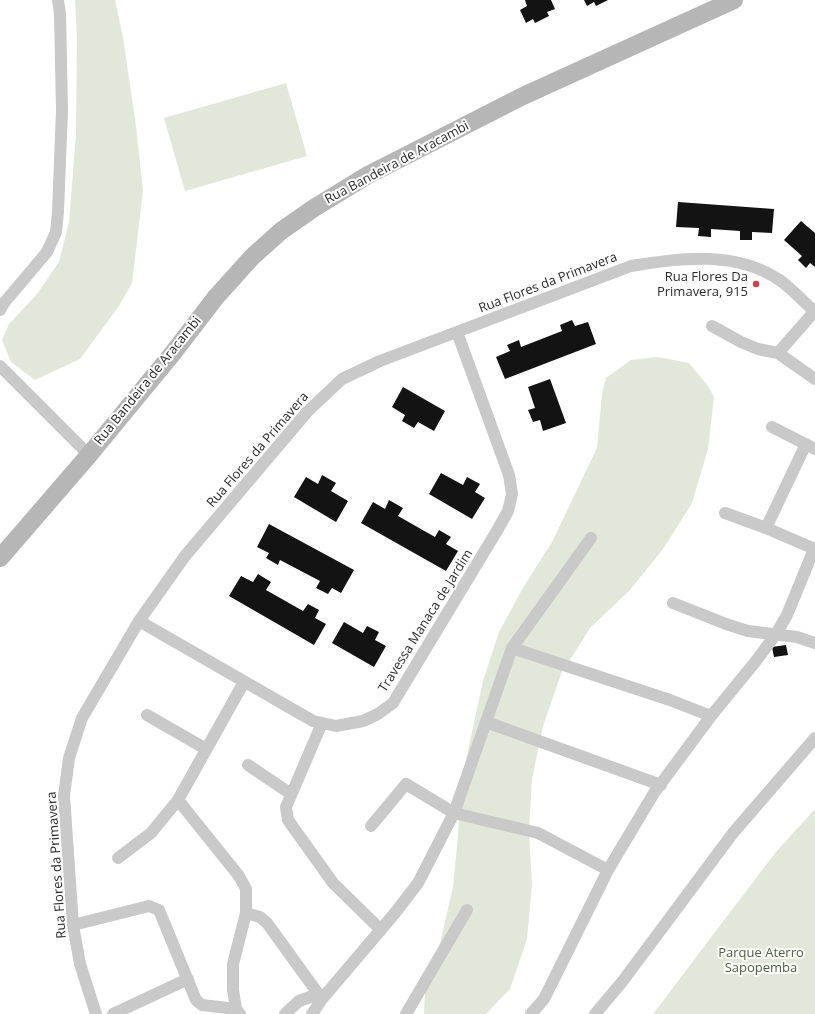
<!DOCTYPE html>
<html>
<head>
<meta charset="utf-8">
<style>
	body { margin:0 }
	canvas { display:block; background:#fff }
</style>
</head>
<body>
<canvas width="815" height="1014"></canvas>
<script>
const ctx = document.querySelector('canvas').getContext('2d');
ctx.lineJoin = 'round';
function fillPath(path, color) {
  ctx.fillStyle = color;
  ctx.fill(path, 'evenodd');
}
function stroke(path, color, width, dash) {
  ctx.strokeStyle = color;
  ctx.lineWidth = width;
  ctx.lineCap = dash ? 'butt' : 'round';
  ctx.setLineDash(dash || []);
  ctx.stroke(path);
}
function drawText(font, color, halo, rows, align = 'center') {
  ctx.font = font + ' "Open Sans",sans-serif';
  ctx.lineWidth = 4;
  ctx.setLineDash([]);
  ctx.textBaseline = 'middle';
  ctx.strokeStyle = halo;
  ctx.fillStyle = color;
  for (const [text, x, y, turn = 0] of rows) {
    ctx.save();
    ctx.translate(x, y);
    ctx.rotate((+turn || 0) * Math.PI / 180);
    ctx.textAlign = isNaN(turn) ? turn : align;
    if (halo) ctx.strokeText(text, 0, 0);
    ctx.fillText(text, 0, 0);
    ctx.restore();
  }
}
fillPath(new Path2D(`
	M75 0H115L123 37 136 126 143 191 132 283 119 306 80 359 35 380 11 362 2 340 9 324 37 294 59 262 69 222 76 134 77 39Z
	M286 83 307 156 185 191 164 118Z
	M658 357 689 363 708 386 714 397 708 449 692 503 663 549 630 590 590 628 561 674 543 726 532 779 529 831 532 884 527 939 510 989 486 1014H424L425 991 441 939 453 887 458 836 461 783 483 681 499 632 524 586 552 542 597 448 602 394 606 378 631 360Z
	M815 809V1014H653L775 853Z`), '#e1e8da');
fillPath(new Path2D(`
	M525 0H551L555 9 547 12 549 16 535 23 533 19 526 23 520 10 527 6Z
	M584 0H608L596 6 594 2 587 6Z
	M678 202 774 209 772 233 752 232V240H740V231L711 229V237L698 236 699 228 676 227Z
	M801 221 815 233V267L810 263 806 268 798 260 802 256 784 240Z
	M572 320 575 326 588 322 596 344 505 379 496 357 510 351 507 345 519 340 521 347 562 331 560 325Z
	M550 379 566 423 543 431 540 420 533 422 528 410 535 408 528 387Z
	M403 387 445 411 434 431 418 422 414 428 402 421 405 415 392 407Z
	M441 473 463 485 467 477 480 484 475 492 485 498 472 519 429 494Z
	M322 475 336 483 331 491 348 501 336 522 294 497 306 477 318 484Z
	M389 500 403 508 398 516 435 537 439 530 451 537 446 544 458 551 446 571 361 523 373 502 385 509Z
	M269 524 354 570 341 593 332 588 328 594 316 588 320 581 280 560 278 565 266 558 269 553 257 547Z
	M258 574 271 582 266 590 303 611 308 604 319 610 315 618 326 624 314 645 229 596 241 576 253 582Z
	M344 622 363 633 367 626 379 632 375 640 386 646 374 667 332 643Z
	M786 645 788 655 774 657 772 647Z`), '#131313');
stroke(new Path2D(`
	M0 310 4 303 47 252 56 232 58 212 62 110 60 14 58 0
	M814 312 778 353 815 379
	M712 326 741 342 758 349 778 353
	M0 366 89 455
	M772 427 815 449
	M725 513 766 528 815 549
	M766 528 806 444
	M591 538 512 648 486 722 661 785
	M673 603 726 624 748 631 797 637 815 643
	M139 621 313 721 336 726 363 721 378 714 393 703 498 529 508 511 512 494 509 475 457 332
	M512 648 670 700 711 716
	M147 715 206 749
	M486 722 454 813 538 833 608 870
	M322 723 286 807 288 820 333 883 381 930
	M248 765 291 794
	M178 800 239 876 246 889V913
	M118 858 151 833 178 800 244 682
	M73 925 149 906 159 910 196 1000 202 1005 236 1009 240 1014
	M236 1009 233 990V964L246 913 260 917 267 923 322 999 395 913 418 883 454 813 406 784 371 826
	M96 1014 80 964 73 925 64 796 69 758 82 718 139 621 185 556 307 412 342 379 380 361 631 266C682 258 736 250 781 281 793 290 804 302 815 312
	M113 1014 188 979
	M285 1014 299 1001 313 996 322 999 312 1014
	M406 1014 467 910
	M531 1014 544 999 608 870 654 793 711 716 756 661 776 634 787 615 814 549
	M595 1014 622 982 733 833 815 738`), '#c9c9c9', 12);
stroke(new Path2D(`
	M0 558 89 455 173 353 216 297 252 257 281 231 314 208 368 175 523 96 734 0`), '#b6b6b6', 18);
for (const [x, y, r, color] of [
	[756,284,4,"#d04046"]
]) {
  const dot = new Path2D();
  dot.arc(x, y, r, 0, 2 * Math.PI);
  ctx.fillStyle = color;
  ctx.fill(dot);
  stroke(dot, '#fff', 1.5);
}
drawText('13px', '#2c2c2c', '#fff', [
	["Rua Bandeira de Aracambi",397,163,-28],
	["Rua Flores da Primavera",548,283,-21],
	["Rua Bandeira de Aracambi",148,381,-51],
	["Rua Flores da Primavera",258,450,-49],
	["Travessa Manaca de Jardim",426,621,-58],
	["Rua Flores da Primavera",57,865,-94]
]);
drawText('13px', '#2c2c2c', '#fff', [
	["Rua Flores Da",748,277],
	["Primavera, 915",748,292]
], 'right');
drawText('13px', '#4e623f', '#fff', [
	["Parque Aterro",761,953],
	["Sapopemba",761,968]
]);
</script>
</body>
</html>
